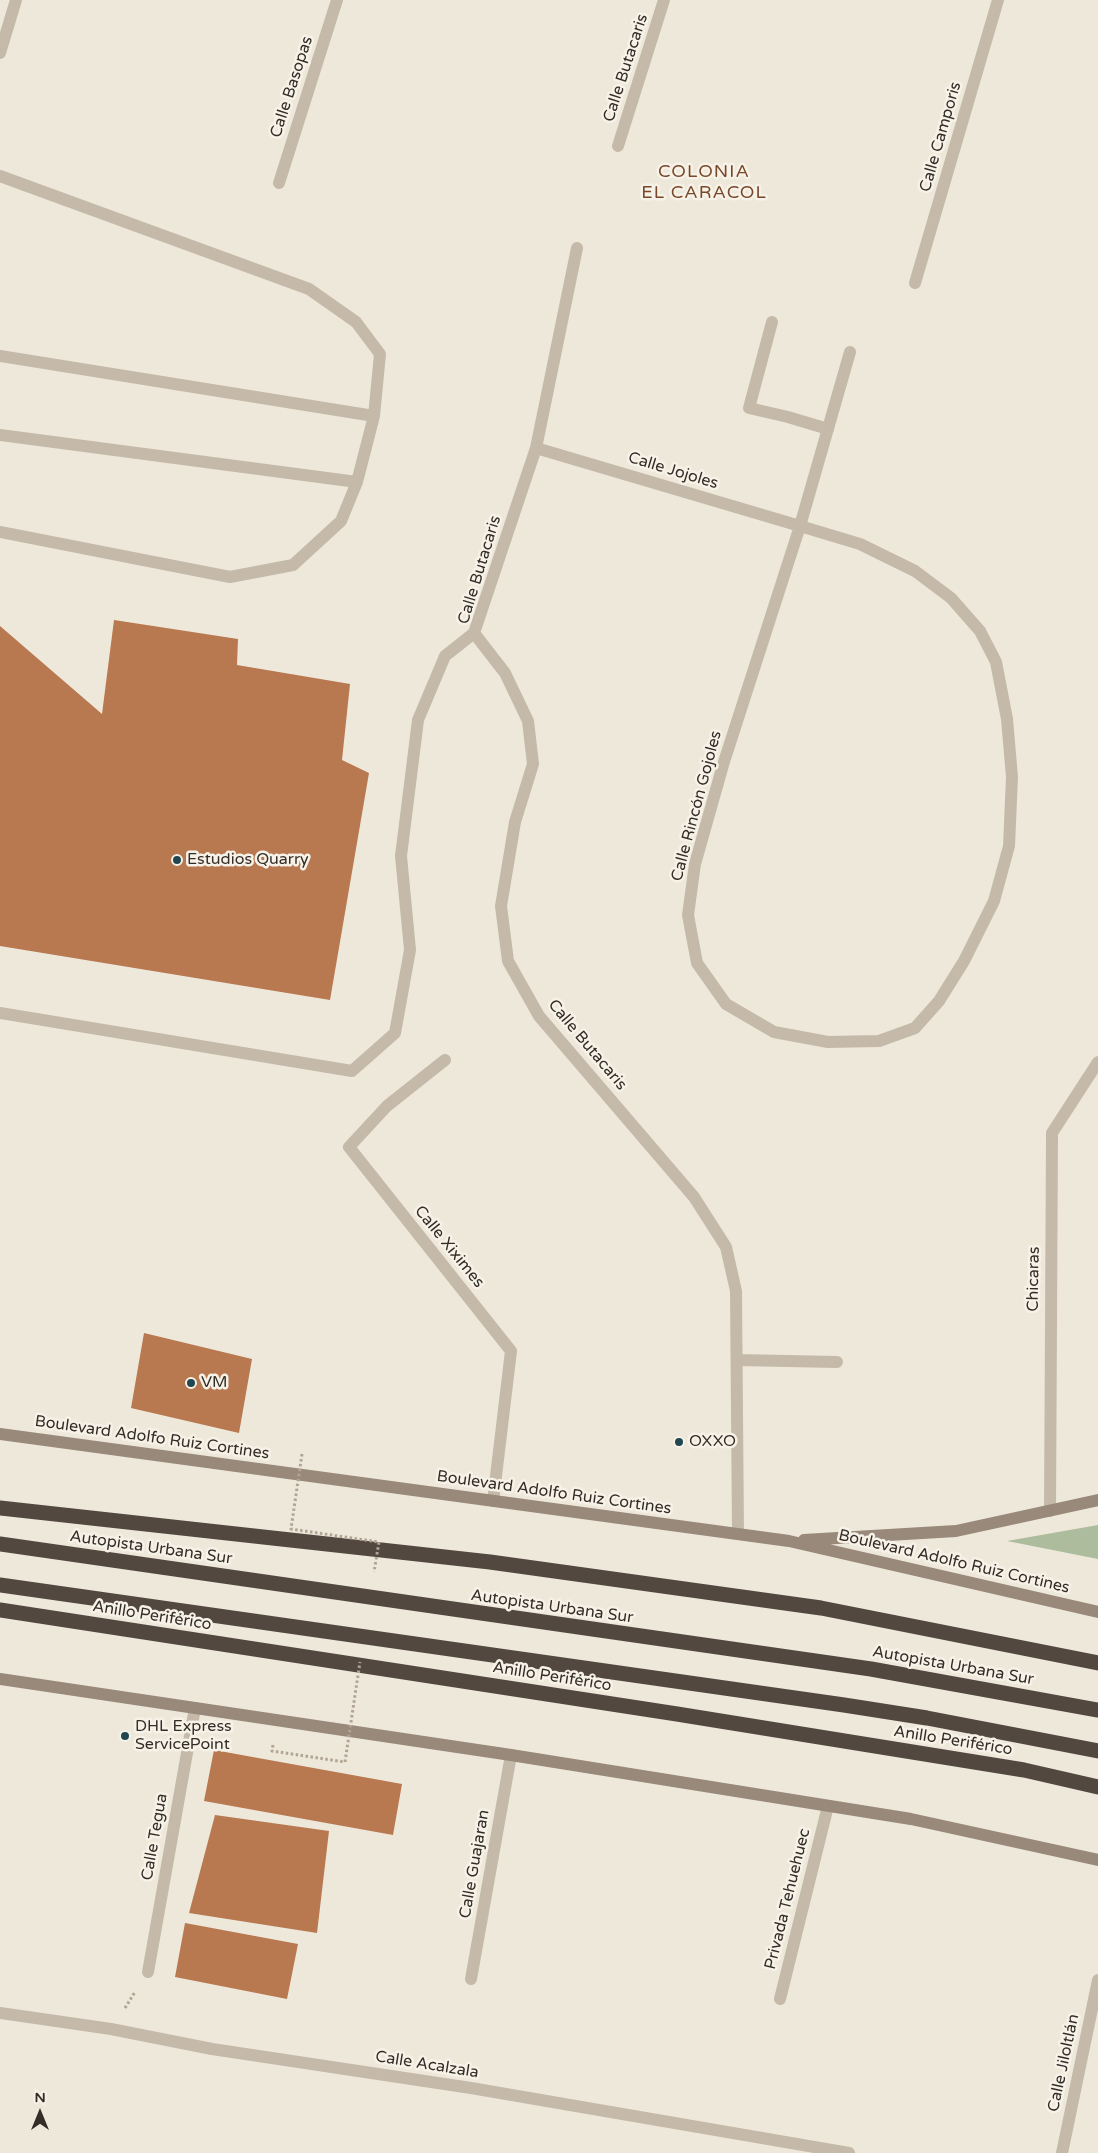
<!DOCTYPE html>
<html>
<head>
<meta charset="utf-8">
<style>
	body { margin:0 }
	#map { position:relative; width:1098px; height:2153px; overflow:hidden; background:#eee8db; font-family:"Varela Round",sans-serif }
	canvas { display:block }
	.north { position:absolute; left:15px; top:2088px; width:50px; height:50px; -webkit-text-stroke:4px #f7f2e7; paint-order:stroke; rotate:0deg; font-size:14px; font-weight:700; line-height:20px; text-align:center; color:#332d28 }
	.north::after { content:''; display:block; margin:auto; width:18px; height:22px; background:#332d28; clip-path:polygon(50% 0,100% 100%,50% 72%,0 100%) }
</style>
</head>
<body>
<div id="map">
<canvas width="1098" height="2153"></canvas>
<div class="north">N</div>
</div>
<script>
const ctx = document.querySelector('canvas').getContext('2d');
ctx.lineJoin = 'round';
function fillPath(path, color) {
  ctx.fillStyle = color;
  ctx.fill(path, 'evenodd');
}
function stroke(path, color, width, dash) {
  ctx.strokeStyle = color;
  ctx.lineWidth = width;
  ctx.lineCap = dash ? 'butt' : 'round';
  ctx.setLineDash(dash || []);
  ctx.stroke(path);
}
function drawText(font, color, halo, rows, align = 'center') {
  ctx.font = font + ' "Varela Round",sans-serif';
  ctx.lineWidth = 5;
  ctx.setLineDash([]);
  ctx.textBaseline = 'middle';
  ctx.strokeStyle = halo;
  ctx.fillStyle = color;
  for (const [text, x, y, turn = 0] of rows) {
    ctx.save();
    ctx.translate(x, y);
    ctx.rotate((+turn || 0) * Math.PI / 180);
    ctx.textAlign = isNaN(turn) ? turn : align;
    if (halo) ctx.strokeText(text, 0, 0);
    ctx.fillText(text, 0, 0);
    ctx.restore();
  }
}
fillPath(new Path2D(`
	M1098 1525V1559L1007 1541Z`), '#adbc9d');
fillPath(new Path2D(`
	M114 620 238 639 237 665 350 684 342 760 369 773 330 1000 0 946V626L102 714Z
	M144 1333 252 1359 239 1433 131 1408Z
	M214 1750 402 1784 393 1835 204 1801Z
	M215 1815 329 1831 317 1933 189 1913Z
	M185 1923 298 1944 287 1999 175 1977Z`), '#b87850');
stroke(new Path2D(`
	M273 1745 272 1751 345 1762
	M125 2008 135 1992`), '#b1a493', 3, [2.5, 2.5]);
stroke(new Path2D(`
	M0 176 309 289 356 322 380 354 374 416 357 482 341 521 293 565 230 577 0 532
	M772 322 749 408 788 417 828 429
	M0 356 374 416
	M0 435 357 482
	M0 1013 352 1071 395 1033 410 950 401 856`), '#c5baa9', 12);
stroke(new Path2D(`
	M0 53 16 0
	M618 146 664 0
	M279 183 337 0
	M915 283 998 0
	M536 448 800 526 860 544 915 571 951 598 980 631 996 662 1007 719 1012 777 1009 846 994 901 964 961 939 1001 915 1028 879 1041 828 1042 774 1032 726 1004 697 963 688 915 695 864 723 765 800 526 850 352
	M474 633 505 673 528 721 533 764 515 822 501 906 508 961 539 1016 694 1197 726 1247 736 1291 738 1534
	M474 633 536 448 577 248
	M401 856 418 720 445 656 474 633
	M445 1060 387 1106 349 1147 511 1351 493 1501
	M737 1360 837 1362
	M1050 1511 1052 1133 1098 1062
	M148 1972 195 1708
	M471 1979 511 1755
	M780 1999 828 1806
	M0 2013 111 2029 212 2049 471 2088 849 2153
	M1062 2153 1098 1980`), '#c5baa9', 12);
stroke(new Path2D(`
	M0 1434 789 1541 1098 1612
	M804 1540 956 1531 1098 1500
	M0 1679 511 1755 911 1819 1098 1860`), '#98897a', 12);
stroke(new Path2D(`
	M0 1508 490 1562 821 1608 1098 1663
	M0 1610 677 1714 1024 1770 1098 1787`), '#534840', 15);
stroke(new Path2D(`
	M302 1454 291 1529 379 1542 374 1572
	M345 1762 360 1662`), '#b1a493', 3, [2.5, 2.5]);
stroke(new Path2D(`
	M0 1544 871 1669 1098 1710
	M0 1585 844 1705 927 1718 1098 1751`), '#534840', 15);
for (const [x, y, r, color] of [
	[177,860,5,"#224650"],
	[191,1383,5,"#224650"],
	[679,1442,5,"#224650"],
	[125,1736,5,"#224650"]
]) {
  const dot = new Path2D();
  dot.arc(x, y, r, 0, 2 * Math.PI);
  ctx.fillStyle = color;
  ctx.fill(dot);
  stroke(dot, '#f7f2e7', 2);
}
drawText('16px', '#332d28', '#f7f2e7', [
	["Calle Butacaris",626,68,-72],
	["Calle Basopas",292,87,-72],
	["Calle Camporis",941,137,-74],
	["Calle Jojoles",673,471,17],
	["Calle Butacaris",480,570,-73],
	["Calle Rincón Gojoles",697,806,-75],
	["Calle Butacaris",587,1045,50],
	["Calle Xiximes",449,1247,51],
	["Chicaras",1034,1279,-89],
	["Boulevard Adolfo Ruiz Cortines",152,1438,8],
	["Boulevard Adolfo Ruiz Cortines",554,1493,8],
	["Autopista Urbana Sur",151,1548,8],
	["Boulevard Adolfo Ruiz Cortines",954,1562,13],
	["Autopista Urbana Sur",552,1607,8],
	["Anillo Periférico",152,1616,9],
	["Autopista Urbana Sur",953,1666,10],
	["Anillo Periférico",552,1677,9],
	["Anillo Periférico",953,1741,9],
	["Calle Tegua",155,1837,-80],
	["Calle Guajaran",475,1864,-80],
	["Privada Tehuehuec",788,1899,-76],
	["Calle Jiloltlán",1064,2063,-78],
	["Calle Acalzala",427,2065,9]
]);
drawText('16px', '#332d28', '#f7f2e7', [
	["Estudios Quarry",187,860],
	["VM",201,1383],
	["OXXO",689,1442],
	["DHL Express",135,1727],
	["ServicePoint",135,1745]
], 'left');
ctx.letterSpacing = '1px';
drawText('18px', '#79482a', '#f7f2e7', [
	["COLONIA",704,172],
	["EL CARACOL",704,193]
]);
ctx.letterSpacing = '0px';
</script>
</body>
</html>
